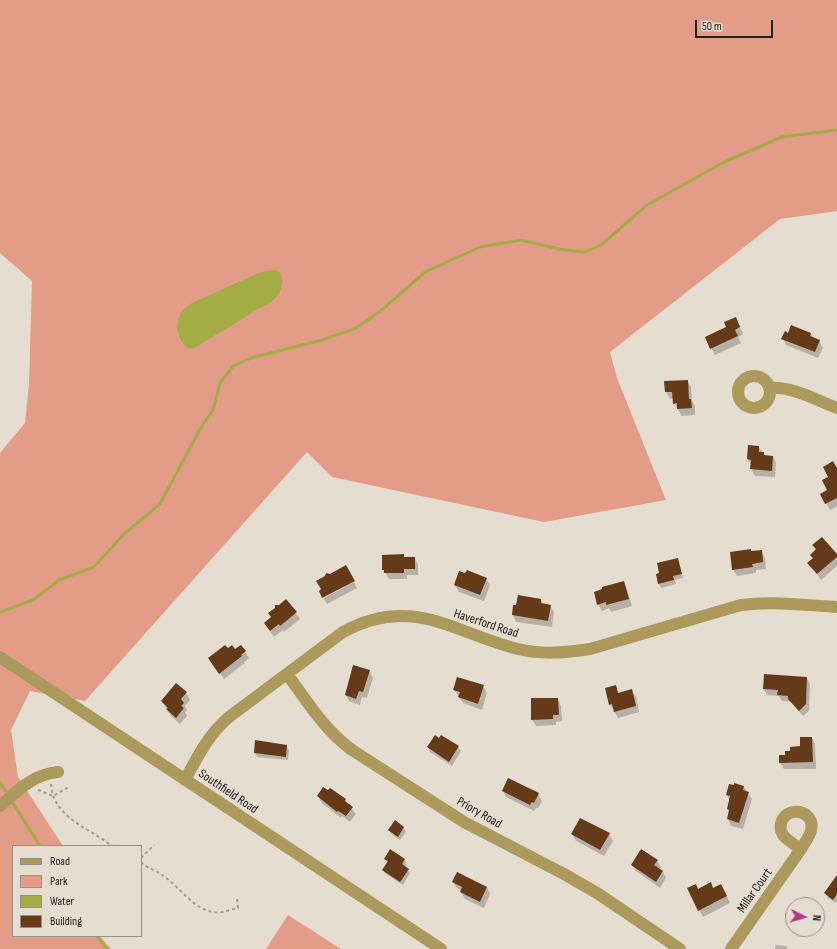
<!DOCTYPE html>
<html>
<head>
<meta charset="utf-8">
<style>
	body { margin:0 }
	#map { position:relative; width:837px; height:949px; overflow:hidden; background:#e6ddd1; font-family:"Sofia Sans Condensed",sans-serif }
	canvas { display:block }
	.legend { position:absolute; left:12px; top:845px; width:130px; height:92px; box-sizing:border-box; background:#e6ddd1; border:1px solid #989189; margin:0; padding:5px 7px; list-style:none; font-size:12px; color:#24201c }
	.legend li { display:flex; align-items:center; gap:8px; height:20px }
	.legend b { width:20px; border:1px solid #989189 }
	.north { position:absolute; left:785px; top:897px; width:40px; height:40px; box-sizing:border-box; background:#e6ddd1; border:1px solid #989189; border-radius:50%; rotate:95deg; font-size:11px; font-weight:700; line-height:16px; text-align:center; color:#24201c }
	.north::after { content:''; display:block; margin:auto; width:14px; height:18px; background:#af3990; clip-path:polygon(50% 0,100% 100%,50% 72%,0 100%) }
	.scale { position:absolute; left:695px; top:20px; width:78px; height:18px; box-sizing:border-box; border:2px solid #24201c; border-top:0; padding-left:5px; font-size:12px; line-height:14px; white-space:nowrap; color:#24201c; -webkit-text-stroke:3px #e6ddd1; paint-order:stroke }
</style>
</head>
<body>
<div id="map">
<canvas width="837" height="949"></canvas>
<ul class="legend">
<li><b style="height:5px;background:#ab9a5c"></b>Road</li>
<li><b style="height:11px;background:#e39c88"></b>Park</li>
<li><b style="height:11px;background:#a4ac45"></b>Water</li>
<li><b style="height:11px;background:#643a19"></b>Building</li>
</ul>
<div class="north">N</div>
<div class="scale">50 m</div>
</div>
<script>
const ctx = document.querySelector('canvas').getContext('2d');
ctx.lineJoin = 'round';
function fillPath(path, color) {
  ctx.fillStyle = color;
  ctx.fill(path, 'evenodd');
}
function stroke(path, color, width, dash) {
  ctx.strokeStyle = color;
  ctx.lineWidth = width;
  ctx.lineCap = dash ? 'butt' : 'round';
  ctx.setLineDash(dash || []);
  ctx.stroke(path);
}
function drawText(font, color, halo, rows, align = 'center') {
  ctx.font = font + ' "Sofia Sans Condensed",sans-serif';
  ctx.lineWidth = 4;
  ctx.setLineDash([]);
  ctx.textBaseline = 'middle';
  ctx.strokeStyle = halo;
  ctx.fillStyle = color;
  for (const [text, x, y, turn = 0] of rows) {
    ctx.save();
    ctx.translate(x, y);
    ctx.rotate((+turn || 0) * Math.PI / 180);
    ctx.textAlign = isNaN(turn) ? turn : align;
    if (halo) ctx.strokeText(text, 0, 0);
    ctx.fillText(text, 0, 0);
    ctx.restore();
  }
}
fillPath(new Path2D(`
	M0 0H837V211L780 219 610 352 617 378 666 500 544 522 332 477 307 452 85 701 30 691 11 730 18 777 63 846H13V936H100L111 949H0V453L25 423 29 385 32 281 0 253Z
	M288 915 341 949H266Z`), '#e39c88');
fillPath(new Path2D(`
	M276 270C288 276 281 295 271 302 268 305 263 306 260 308L196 347 189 349C176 340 173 322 184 309 186 307 189 305 192 303L254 275 265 271Z`), '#a4ac45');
fillPath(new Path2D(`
	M739 325 743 334 738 337 741 343 715 355 711 348Z
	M792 326 811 334 814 339 819 341 823 348 818 358 786 345 783 338 789 334Z
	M687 381 691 387 692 401 695 406V415L682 416 674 403 673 398 670 399 666 392V382Z
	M759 447 765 456H773L776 463 775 477 755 476 751 469V465L748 459Z
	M837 469V506L830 510 826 503 829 491V477Z
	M814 546 837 556V566L821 580 809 563 813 559 811 555 817 550Z
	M761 551 765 558 766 569 756 570V573L737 576 733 569 751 552Z
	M403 555 405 558H414L418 564V575H407V579H389L383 569Z
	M677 559 683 578 675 580 676 584 661 588 659 584Z
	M466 575 486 579 490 585 484 601 459 592 455 585Z
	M354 582 357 588 327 604 320 592 322 590 324 598Z
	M624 583 627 589 632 606 611 612 609 608 602 611 598 604Z
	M541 600 543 605 550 606 554 612 552 627 516 622 513 615Z
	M286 601 300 619 284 632 283 630 274 637 265 623 272 618 276 608Z
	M241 646 249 658 244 662 245 663 224 679 213 664Z
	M369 671 373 678 367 698 362 697 360 705 349 701 346 695Z
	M764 675 807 678 810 684 809 711 803 716 791 702 782 701 779 696 767 695 764 689Z
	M176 684 186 693 190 700 185 706 187 710 185 712 187 716 180 724 171 716 162 701Z
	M483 686 487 693 482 710 463 703 454 690Z
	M615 686 619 694 632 691 636 697 639 712 618 718 610 704Z
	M558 699 561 706 562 721 556 722V725L536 726 532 719Z
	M442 736 458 747 461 751 452 766 430 752 428 747Z
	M812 738 815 744 816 769H784L780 763 786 756 801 747Z
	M286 746 289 750 288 760 257 757 255 753Z
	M744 787 752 799 743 829 731 826 728 819 730 812 728 809 730 801 727 795Z
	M503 791 538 794 542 801 538 808H536L534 811 506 797Z
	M318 796 345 800 356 814 350 822 342 816 341 818 322 803Z
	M580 819 609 834 613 841 604 856 576 841 572 834Z
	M403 827 406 832 400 840 391 834 389 830Z
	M390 851 404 860 407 864 405 867 410 873 403 885 386 874 383 870 388 863 385 859Z
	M657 861 661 867 659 870 663 872 666 878 660 888 636 871 632 865Z
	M837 876V901L836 903 828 898 825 893Z
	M453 882 487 887 490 894 484 908 465 899 461 892 462 891 457 888Z
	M713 889 725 892 730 903 703 917 699 910 698 890Z
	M775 945 786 946 788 949H775Z`), '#0003');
stroke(new Path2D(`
	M0 612 33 600 59 580 94 567 123 535 160 504 199 431 213 410 220 383 233 366 251 358 322 340 356 328 383 309 425 272 480 247 521 240 564 250 585 252 601 245 647 205 726 161 782 137 837 130
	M0 782 8 795
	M11 800 40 846
	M97 936 107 949`), '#a4ac45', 3);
fillPath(new Path2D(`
	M736 317 740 327 735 330 738 336 710 349 705 337 726 327 724 322Z
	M791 325 811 333 810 336 820 340 815 352 781 339 785 331 788 333Z
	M688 380 689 399H691L692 408 677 409V403L673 404 672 392H665L664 381Z
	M748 445 759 446V452H764V455L773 456 772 471 750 469 751 460 747 459Z
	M833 461 837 468V498L825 504 820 494 827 490 822 480 828 477 823 467Z
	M822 537 837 554V557L817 574 807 563 813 558 810 555 816 549 812 545Z
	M751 549V551L762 550 763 562 752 564 753 567 732 570 730 552Z
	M404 554V557H415V569H404V573H384V570H382V555Z
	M678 558 682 574 673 576 674 580 658 584 656 574 659 573 657 563Z
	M346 565 355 581 322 598 319 591 321 589 316 581 325 576 326 573 330 574Z
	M467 570 487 578 480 595 454 585 459 571 465 573Z
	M624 581 629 599 606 605V602L597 605 594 592 602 589V587Z
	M518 595 541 599V603L551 605 548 621 512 615 513 605H516Z
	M286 599 297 612 280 626 279 624 270 631 264 623 271 617 268 613 275 608V605H279Z
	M225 645 228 648 232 645 235 649 241 645 246 651 241 655 242 656 219 674 208 658Z
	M353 665 370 670 363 692 359 691 356 699 345 695Z
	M764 674 807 677 806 704 799 711 788 699V696L777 695 778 690 763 689Z
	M457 677 484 685 478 704 458 697 460 692 453 690Z
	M176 683 187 692 181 699 184 703 181 706 184 708 176 718 166 709 168 708 161 701Z
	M616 685 618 693 632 689 636 706 614 712 612 704 609 705 605 688Z
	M531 698H558L559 715H553V719L531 720Z
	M435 735 439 738 441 735 459 746 449 762 427 747Z
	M800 737H812L813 762 779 763V755H785V751H790V747L800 746Z
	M255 740 287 745 286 757 254 753Z
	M508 778 539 793 534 803 532 802 530 805 502 791Z
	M734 783 744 786 743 790 749 792 739 823 727 819 729 810 727 809 730 796 726 795 729 784 734 785Z
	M323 787 328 790 330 788 346 799 345 801 353 807 346 816 338 811 337 812 317 796Z
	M580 818 610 833 600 850 571 834Z
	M395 820 404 827 398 837 388 830Z
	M390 849 405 859 402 864 409 869 400 882 382 870 388 861 384 859Z
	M641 849 658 860 654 865 663 871 656 882 631 865Z
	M457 872 487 887 480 902 460 892 462 887 452 882Z
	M837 875V894L833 900 824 893Z
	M711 882 713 888 721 884 727 896 698 911 687 888 696 884 698 889Z`), '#643a19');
stroke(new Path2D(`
	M51 784C52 788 52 793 53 796 63 821 92 830 112 846
	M38 790 53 796 69 787
	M141 858 154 845
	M141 862C146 868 156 870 162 875 181 887 197 916 222 912 227 911 233 909 238 908L237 898`), '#a09990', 2, [3, 3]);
stroke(new Path2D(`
	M738 392a16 16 0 1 1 32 0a16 16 0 1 1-32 0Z
	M769 388C792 386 816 400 837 408
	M0 657 441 949
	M287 674C307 701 324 730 352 750L464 822 564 874 597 893 680 949
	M185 780C198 756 208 735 229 717L343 632C410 595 451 631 514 648 540 655 564 653 590 649L741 605C773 601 805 605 837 607
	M0 806C18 790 34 774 58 772
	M731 949 801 849C804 843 810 837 811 830 816 810 785 804 781 824 780 828 781 832 783 835 788 841 795 845 801 849`), '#ab9a5c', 12);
drawText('13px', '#24201c', '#e6ddd1', [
	["Haverford Road",486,624,18],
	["Southfield Road",228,792,34],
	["Priory Road",479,813,30],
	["Millar Court",755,891,-55]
]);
</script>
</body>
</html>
